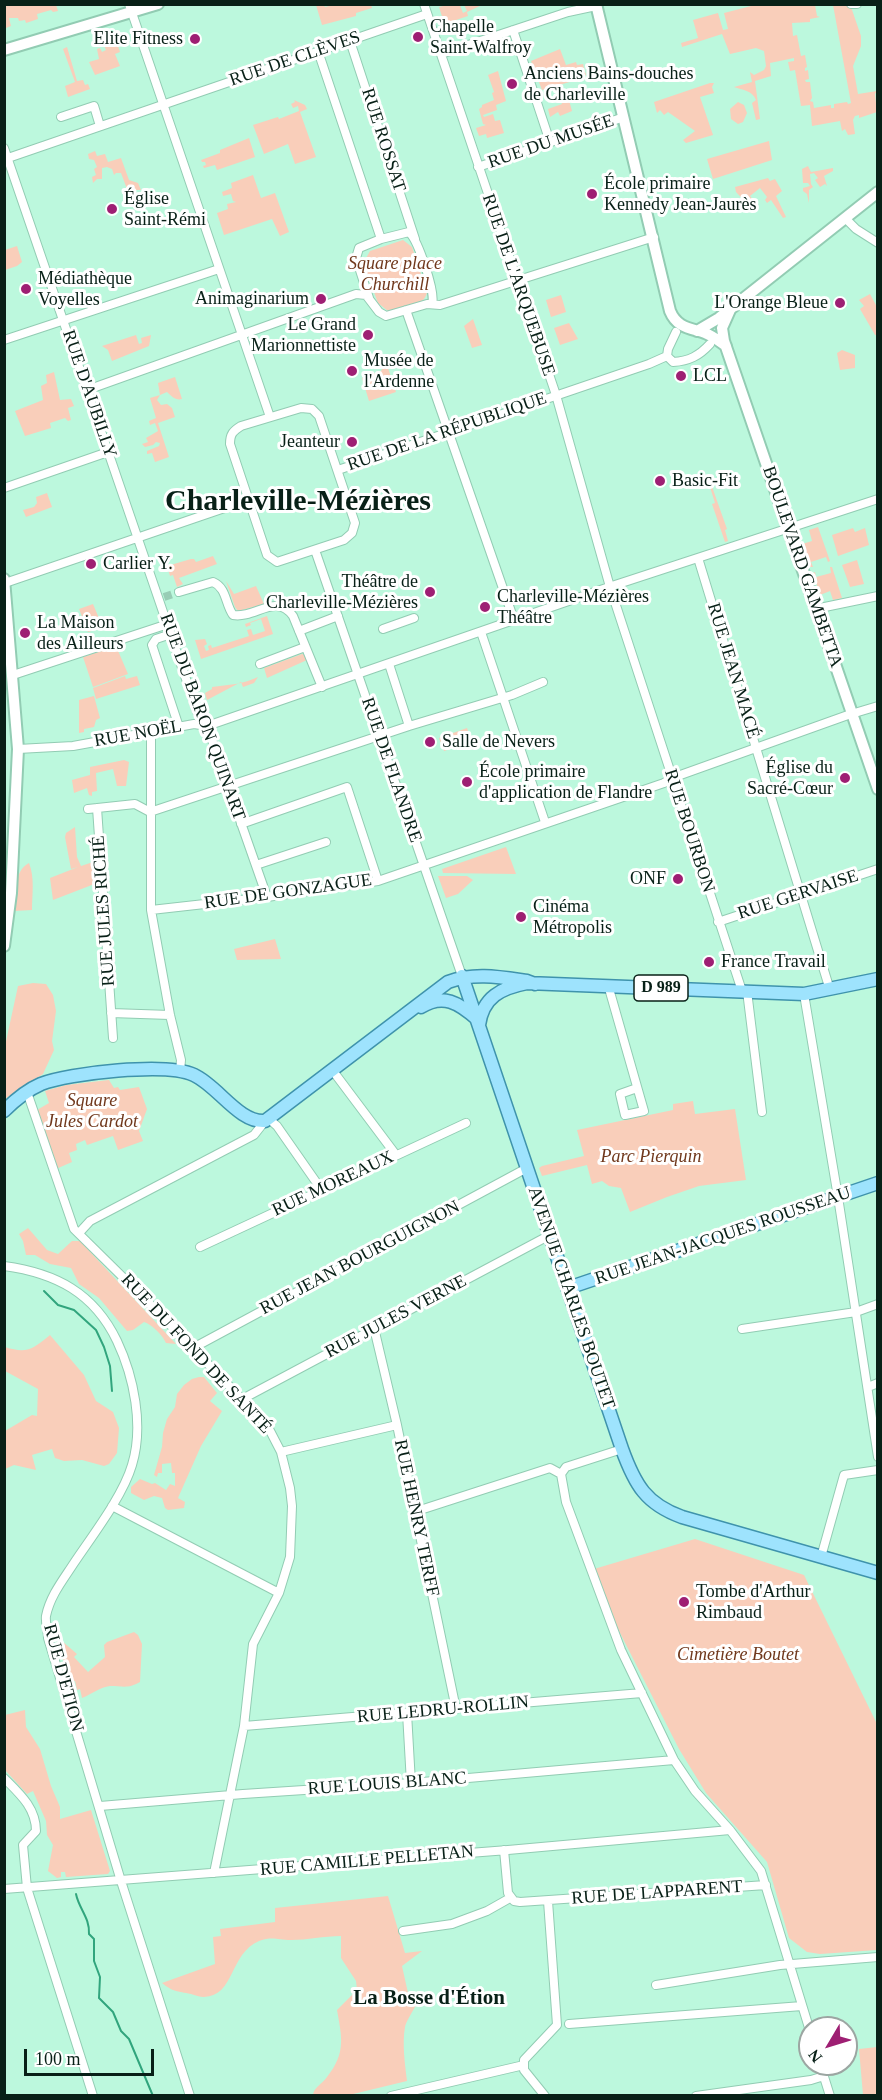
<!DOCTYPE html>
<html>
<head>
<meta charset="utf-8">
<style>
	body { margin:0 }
	#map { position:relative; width:882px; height:2100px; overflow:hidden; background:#bcf8dd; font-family:Georgia,serif }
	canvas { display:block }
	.frame { position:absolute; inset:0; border:6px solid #082017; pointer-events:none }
	.north { position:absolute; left:798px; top:2016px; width:60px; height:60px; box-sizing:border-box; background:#fff; border:2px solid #9ca6a2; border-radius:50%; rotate:232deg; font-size:16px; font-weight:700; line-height:24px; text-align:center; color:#082017 }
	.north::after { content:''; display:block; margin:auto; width:21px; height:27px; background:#9e1f73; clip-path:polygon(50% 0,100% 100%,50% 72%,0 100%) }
	.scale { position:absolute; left:24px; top:2049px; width:130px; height:27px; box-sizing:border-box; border:3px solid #082017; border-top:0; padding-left:8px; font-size:18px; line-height:21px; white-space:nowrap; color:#082017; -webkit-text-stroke:4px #fff; paint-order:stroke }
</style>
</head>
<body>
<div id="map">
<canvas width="882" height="2100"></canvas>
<div class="frame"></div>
<div class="north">N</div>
<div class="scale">100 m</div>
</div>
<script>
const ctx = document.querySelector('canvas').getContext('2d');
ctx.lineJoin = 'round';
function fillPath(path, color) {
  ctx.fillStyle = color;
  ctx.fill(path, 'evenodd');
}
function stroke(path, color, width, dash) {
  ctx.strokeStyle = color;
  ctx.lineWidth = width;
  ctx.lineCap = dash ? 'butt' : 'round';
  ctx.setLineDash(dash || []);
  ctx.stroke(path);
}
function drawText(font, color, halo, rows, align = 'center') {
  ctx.font = font + ' Georgia,serif';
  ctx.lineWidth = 6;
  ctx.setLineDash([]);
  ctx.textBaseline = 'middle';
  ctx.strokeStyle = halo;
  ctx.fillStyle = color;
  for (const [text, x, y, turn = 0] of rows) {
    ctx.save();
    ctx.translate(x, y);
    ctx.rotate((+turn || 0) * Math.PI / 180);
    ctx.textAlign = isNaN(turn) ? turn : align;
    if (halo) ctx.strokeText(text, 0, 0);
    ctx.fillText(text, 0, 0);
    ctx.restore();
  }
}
fillPath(new Path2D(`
	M5 4 56 5 58 11 53 12 51 10 37 14 38 19 26 23 25 20 19 21 18 18H9L11 26 6 28Z
	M316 5H324L325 7 333 5H371L372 8 356 13V16L322 25Z
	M447 5H460L463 13 467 11 464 5H482L467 12 468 16 456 20 458 26 452 27 445 26 439 7Z
	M755 5H815L817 16 820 17 810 19V22L792 23 793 36 797 35 801 56 805 55 807 67 805 68V71L808 70 809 79 805 80 806 82H810L812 98 810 101 813 102 814 108 831 105V108H834V104L847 102 848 104 851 103 833 5H844L851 7 861 36V46L853 66 858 94 877 91 875 94 877 112 859 118V115L855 116 853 120 855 134 848 135 845 129 842 131 840 121 812 126 810 105 801 106 795 70 790 71 788 62 794 61V58L770 63 771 76 755 81 760 119 756 120 752 103 756 100C752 90 742 90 734 87L752 82 750 72 754 75 764 70 766 66 764 51 756 48 730 54 722 34 682 47 681 43 698 38 693 20 718 13 723 30 728 29 724 13Z
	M115 37V46H118L120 52 115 54 120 66 95 75 89 62 99 59 97 49 100 48 102 52 106 50 103 43 109 41 112 45 111 39Z
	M67 47 77 81 83 80 85 85 88 84 90 89 68 97 65 86 75 82 63 49Z
	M560 49 566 65 576 62 577 65 583 64 586 75 581 76 580 79 542 90 531 61Z
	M498 71 506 101 496 105 497 110 483 115 484 117 493 114 495 121 500 120 504 133 487 138 486 134 479 136 476 128 486 125 483 124 479 109 482 107V105L494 100 492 93 494 92 488 75Z
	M710 83H714L712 87 714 93 700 97 713 135 686 143 683 140 695 131 668 112 664 115 660 110 657 113 654 102Z
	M294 100 305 105 307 109 300 112 316 157 295 164 288 144 264 154 253 125 278 117 279 119 299 111 298 106 293 108 291 104 295 102Z
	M560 100H569L572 111 560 116 558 112 550 117 548 109 562 104Z
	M738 102 744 105 747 113 743 122 738 124 731 119 730 109Z
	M249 138 255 157 217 170 215 165 204 168 203 166 206 165 205 162H202L201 160 220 153V150Z
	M769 141 772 160 713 179 707 159Z
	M95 151 97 156 105 154 108 162 121 158 129 180 138 183 141 190H135L134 187 127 189 121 173H116L114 175 112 169 107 167 102 168V179H97L93 183 92 177 96 175 94 169 97 167 94 160 89 159 88 154Z
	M808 166 811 172 833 168V171L824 176 827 186 825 184 820 187 815 180 818 178 814 173 810 174 811 184 813 187 809 190V203L807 194 803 191V188L810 186 808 183H803L802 169Z
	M253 175 261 198 275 193 289 232 280 236 272 219 224 235 217 213 228 209 227 204 236 202 233 201 231 194 223 196 222 192 232 188 231 183Z
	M768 178 770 181 775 179 782 191 776 196 786 217 783 218 771 200 767 203 765 200 767 197 760 188 750 196 755 202 750 207 736 192 735 187Z
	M403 240 412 247 427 292C425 307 401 309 388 311L378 303 364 265 365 260 370 251Z
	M17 246 22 262 17 266 5 270V250Z
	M870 294 877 307V335H875L860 309 864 306 859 300Z
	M561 295 566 312 551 317 546 300Z
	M473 319 482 345 472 348 464 326Z
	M569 323 578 339 560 345 554 328Z
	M136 335 139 344 142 343 141 338 151 335 149 346 112 361 108 350 102 346Z
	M842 350 855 355V368L840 370 837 353Z
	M386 362 396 392 369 401 362 378 381 371Z
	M54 372 60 400 71 399 74 406 68 408 71 420 68 421 65 418 50 423 51 428 25 436 15 411 43 400 41 386 47 383 46 375Z
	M175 377 182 399C176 401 171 396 167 392L160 395 158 383Z
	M160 395 157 400 161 405 167 404 172 408 175 417 158 423 169 457 155 462 152 453 147 454V451L159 446 160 443 156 442 153 445 145 447 142 444 148 442 146 438 158 431 155 423 150 425 149 421 156 418 150 398Z
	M710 481 727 529 725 530 728 541 725 542 712 504 715 503 709 484Z
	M47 493 52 507 26 517 23 510 34 507 37 503 36 497Z
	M818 527 830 561 828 562 826 557 811 562 813 567H810L802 544 812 541 809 530Z
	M853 528 855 532 865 528 869 545 838 556 832 535Z
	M213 556 217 564 179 578 183 584 177 587 173 575 170 576 167 566 191 559H194L196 562Z
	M857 560 864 584 850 587 842 565Z
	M830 567H832L842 598 833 600 830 591 820 595 813 573 815 572 816 577 831 573Z
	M226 581 234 594 256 586 264 604 238 611 235 607Z
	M93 604 101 623 96 625 98 629 88 632 79 609Z
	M267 616 273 634 201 659 195 640 205 639 207 644 204 646 206 651 209 650 208 646 211 645 212 648 249 636 247 630 251 629 253 635 265 631 261 619 250 623 251 625 246 627 245 624Z
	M116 646 128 674 93 687 83 657Z
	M302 654 306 655 307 660 267 678 264 668Z
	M125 676 126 679 137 676 140 685 96 699 93 688Z
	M258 677 254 683 243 687 241 682 207 700 205 693 212 689V687C228 685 244 684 258 677Z
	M94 696 100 718 96 720 94 727 84 729V732L79 733V700Z
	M467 728 472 742 444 751 439 738Z
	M124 760 129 762 126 786H117L113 769 96 773 97 791 92 792V796L89 795 87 788 74 793 72 780 90 775V767Z
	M75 827 77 857 81 866 93 862 97 883 53 900 50 878 78 867 71 869 65 837 66 833Z
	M506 847 516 874 443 873 442 869Z
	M29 863C35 878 32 895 32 910L14 911C16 895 13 871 29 863Z
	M438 876H467L473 880 458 894 446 898Z
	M275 939 281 959 237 960 234 949Z
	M33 983 46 984 53 995 56 1011 52 1041 54 1050 43 1074 5 1099V1046L18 986Z
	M109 1080 114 1088 118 1087 120 1090 139 1087 147 1109 139 1131 143 1141 118 1150 113 1136 87 1145 85 1140 76 1144 77 1150 69 1153 72 1162 56 1169 37 1110 49 1103 45 1091 66 1085Z
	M693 1101 695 1114 735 1109 746 1180 699 1186 667 1197 630 1212 621 1188 609 1186 602 1181 592 1184 587 1165 542 1176 539 1168 542 1166 584 1156 577 1130 673 1110V1104Z
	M28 1228 47 1250 58 1254 72 1241H80L176 1344 166 1343C163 1336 152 1324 144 1322L133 1330 127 1331 99 1298 79 1284 71 1268 50 1264 35 1255H26L23 1241 19 1234Z
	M50 1335 84 1375 96 1401 113 1412 119 1428 117 1453 109 1464 104 1466 82 1460 64 1461 55 1458 52 1449 32 1455 36 1470 14 1465 5 1469V1431L32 1415 37 1416 38 1389 5 1371V1347C27 1354 33 1349 50 1335Z
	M199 1377H204L217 1393 210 1401 222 1411 201 1446 178 1498 185 1502 184 1508 168 1510 165 1508 162 1498 154 1496 144 1500 131 1493V1487L140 1479 152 1484 155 1483 166 1490 170 1484 175 1486V1473H172L171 1463 162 1464V1473H158L157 1477 154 1475 162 1447 163 1433 167 1419 175 1407 177 1394 184 1385 192 1379Z
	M695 1539 804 1575 877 1724V1950L820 1954 807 1952 789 1938 767 1862 706 1793 679 1749 616 1625 594 1569Z
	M134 1632 138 1635 142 1644 140 1682C128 1689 123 1686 110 1686 100 1687 92 1694 82 1698L80 1689 77 1690 75 1681 69 1682 68 1669 63 1660 61 1642 62 1641 77 1654 74 1657 88 1672 105 1657 104 1645 107 1642Z
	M25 1710 26 1727 40 1749 51 1786 60 1807V1819L91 1810 110 1871 108 1874 66 1877 65 1872H61V1877L57 1878 48 1871 53 1845 47 1835 46 1821 33 1791 27 1794 5 1770V1715Z
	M388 1896 405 1953 422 1951 402 1966 408 1993H423C419 2001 406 2021 405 2027 402 2044 405 2064 407 2081L349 2095H313C314 2087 322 2084 327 2077 346 2053 342 2038 337 2010L357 1990 356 1981 341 1958V1936C324 1936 307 1940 291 1940 277 1940 273 1936 259 1941 229 1954 235 1996 204 1997 200 1997 195 1995 191 1994 177 1991 173 1992 162 1983L215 1964 213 1937 221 1936 220 1929 275 1922V1908Z
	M877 2047V2095H863L859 2049Z`), '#f9ceba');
stroke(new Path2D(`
	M44 1291 58 1305 74 1310 96 1330 104 1347 110 1366 112 1391
	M76 1894C79 1909 90 1918 89 1934L94 1939V1961L100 1977 99 1998 113 2012 121 2031 129 2039 153 2096`), '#31a57d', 2);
stroke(new Path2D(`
	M164 597 179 592`), '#98cdb5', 8, [8, 4]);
const street = new Path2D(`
	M129 4 270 417
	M424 4 556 395 610 587 742 991
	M851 4H857
	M513 30 550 142
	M350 41 415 239
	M318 51 381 239
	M441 54 568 12 596 6
	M61 117 94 106 100 126
	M4 148 198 714 207 726 267 897
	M8 158 427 14
	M478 167 624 117
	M845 218 856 229 878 243
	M369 298 356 258 359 248 381 239 409 232C418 240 436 293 432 304
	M406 310 514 620
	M4 340 219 269
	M667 356 673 362C689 361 699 356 710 344
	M667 356 668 349 676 332
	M87 390 356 294 366 295 379 312 386 316 427 304 440 305 654 237
	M301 408 312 409 319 416 355 523 352 533 344 540 277 562 267 555 230 444C230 434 233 431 241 426Z
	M338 470 649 364 667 356
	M4 488 108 452
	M315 550 462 976
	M698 558 830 990
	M5 583 248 500
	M179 592 213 582C227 588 225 604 233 615 255 619 276 592 293 616L322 687
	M815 609 878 596
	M383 629 414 618
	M299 631 338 616
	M481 632 545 822
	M171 634 156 639 152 645 179 727
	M260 664 305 647
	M389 664 409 726
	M13 675 168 624
	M151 732V910L170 1015 181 1060 180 1071
	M18 749 73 746 194 724 207 726 612 586 878 499
	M97 808 113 1038
	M88 809 135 804 150 812 409 726 512 695 543 682
	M241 824 347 787 378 881
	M256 865 326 842
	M151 910 267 897 378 881 664 783 672 778 848 715 878 706
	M718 922 878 869
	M608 985 644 1111 625 1115 620 1094 637 1088
	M747 991 762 1112
	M804 994 838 1197 878 1457
	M111 1013 170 1015
	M333 1071 396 1155
	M27 1092 74 1229 148 1302 267 1425 281 1452 290 1488 292 1506 290 1557 279 1593 253 1644 244 1726 214 1873
	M269 1119 277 1126 321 1189
	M79 1233 90 1221 254 1135 265 1121
	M200 1247 466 1123
	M4 1266C56 1273 94 1293 117 1341 134 1377 144 1426 132 1465 123 1496 92 1536 74 1563 63 1580 50 1596 46 1616 45 1622 48 1631 48 1638L121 1881 190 2096
	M374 1328 397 1425 456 1709
	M742 1329 856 1312 878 1304
	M193 1348 527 1168
	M868 1387 878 1383
	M244 1400 248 1396 550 1235
	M281 1452 397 1425
	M561 1474 566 1502 621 1650 674 1760 695 1791 730 1830 761 1871 810 2031
	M561 1474 566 1467 622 1449
	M112 1506 279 1593
	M414 1512 550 1468 561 1474
	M821 1557 844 1475 878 1470
	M407 1713 411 1783
	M244 1726 642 1693
	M4 1778C20 1794 36 1808 36 1831L23 1845 27 1888 93 2096
	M100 1806 243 1794 411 1783 674 1760
	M504 1850 508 1893 514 1901 520 1902 766 1885
	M4 1889 508 1850 730 1830
	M403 1931 452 1924 487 1911 510 1898
	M656 1985 780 1965 878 1957
	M569 2024 802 2006
	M820 2064 830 2096
	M391 2096 524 2065
	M545 2096 524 2070V2060L557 2025 548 1901
	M696 2096 811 2080 824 2076`);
const secondary = new Path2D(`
	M596 4 670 311C677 328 690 328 705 333 713 336 719 341 726 346
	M4 50 158 4
	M730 310 722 328 724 341 878 789
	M697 331 719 318 878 192
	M4 579 18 749 11 893 4 946`);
const primary = new Path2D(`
	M462 976 622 1449C635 1485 646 1504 682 1517L878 1573
	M421 1007C443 993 459 1003 477 1019
	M479 1025C483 997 501 988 527 983L804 994 878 979
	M4 1111C15 1100 27 1090 41 1084 69 1073 167 1062 194 1075 218 1086 239 1123 265 1121L448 982C474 972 500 977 527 981L535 984
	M568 1288 878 1183`);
stroke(street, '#92ccb3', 10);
stroke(secondary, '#92ccb3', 14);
stroke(primary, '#3f93ac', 15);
stroke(street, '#fff', 8);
stroke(secondary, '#fff', 10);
stroke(primary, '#9ee3fd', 12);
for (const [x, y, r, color] of [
	[418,37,6,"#9e1f73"],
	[195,39,6,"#9e1f73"],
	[512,84,6,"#9e1f73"],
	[592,194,6,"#9e1f73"],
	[112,209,6,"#9e1f73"],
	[26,289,6,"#9e1f73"],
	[321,299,6,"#9e1f73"],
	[840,303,6,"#9e1f73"],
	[368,335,6,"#9e1f73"],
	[352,371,6,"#9e1f73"],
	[681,376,6,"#9e1f73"],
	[352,442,6,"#9e1f73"],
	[660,481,6,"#9e1f73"],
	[91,564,6,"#9e1f73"],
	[430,592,6,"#9e1f73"],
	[485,607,6,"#9e1f73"],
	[25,633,6,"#9e1f73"],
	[430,742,6,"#9e1f73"],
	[845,778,6,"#9e1f73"],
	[467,782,6,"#9e1f73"],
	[678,879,6,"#9e1f73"],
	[521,917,6,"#9e1f73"],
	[709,962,6,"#9e1f73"],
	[684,1602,6,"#9e1f73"]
]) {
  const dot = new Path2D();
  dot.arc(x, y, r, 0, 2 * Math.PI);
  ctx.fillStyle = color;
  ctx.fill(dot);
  stroke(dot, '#fff', 2);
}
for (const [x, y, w] of [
	[661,988,54]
]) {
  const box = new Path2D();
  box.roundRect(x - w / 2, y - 13, w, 26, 4.5);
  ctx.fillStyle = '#fff';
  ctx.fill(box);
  stroke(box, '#082017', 1.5);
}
drawText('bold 16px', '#082017', null, [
	["D 989",661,988]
]);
drawText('18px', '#082017', '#fff', [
	["Chapelle",430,27],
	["Saint-Walfroy",430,48],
	["Elite Fitness",183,39,"right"],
	["Anciens Bains-douches",524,74],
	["de Charleville",524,95],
	["École primaire",604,184],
	["Kennedy Jean-Jaurès",604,205],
	["Église",124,199],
	["Saint-Rémi",124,220],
	["Médiathèque",38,279],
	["Voyelles",38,300],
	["Animaginarium",309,299,"right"],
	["L'Orange Bleue",828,303,"right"],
	["Le Grand",356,325,"right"],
	["Marionnettiste",356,346,"right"],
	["Musée de",364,361],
	["l'Ardenne",364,382],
	["LCL",693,376],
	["Jeanteur",340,442,"right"],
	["Basic-Fit",672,481],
	["Carlier Y.",103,564],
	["Théâtre de",418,582,"right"],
	["Charleville-Mézières",418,603,"right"],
	["Charleville-Mézières",497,597],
	["Théâtre",497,618],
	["La Maison",37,623],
	["des Ailleurs",37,644],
	["Salle de Nevers",442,742],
	["Église du",833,768,"right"],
	["Sacré-Cœur",833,789,"right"],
	["École primaire",479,772],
	["d'application de Flandre",479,793],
	["ONF",666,879,"right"],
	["Cinéma",533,907],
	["Métropolis",533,928],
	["France Travail",721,962],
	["Tombe d'Arthur",696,1592],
	["Rimbaud",696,1613]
], 'left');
drawText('18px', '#082017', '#fff', [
	["RUE DE CLÈVES",295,59,-19],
	["RUE ROSSAT",383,140,72],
	["RUE DU MUSÉE",551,142,-19],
	["RUE DE L'ARQUEBUSE",518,285,71],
	["RUE D'AUBILLY",89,394,71],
	["RUE DE LA RÉPUBLIQUE",447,432,-19],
	["BOULEVARD GAMBETTA",802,567,71],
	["RUE JEAN MACÉ",733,671,73],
	["RUE DU BARON QUINART",202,717,70],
	["RUE NOËL",138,734,-10],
	["RUE DE FLANDRE",391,770,71],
	["RUE BOURBON",689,831,72],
	["RUE DE GONZAGUE",288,892,-8],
	["RUE GERVAISE",798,895,-18],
	["RUE JULES RICHÉ",104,911,-94],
	["RUE MOREAUX",333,1184,-25],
	["RUE JEAN-JACQUES ROUSSEAU",723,1236,-19],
	["RUE JEAN BOURGUIGNON",360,1258,-28],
	["AVENUE CHARLES BOUTET",571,1298,71],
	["RUE JULES VERNE",396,1317,-28],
	["RUE DU FOND DE SANTÉ",196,1354,47],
	["RUE HENRY TERFF",416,1518,78],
	["RUE D'ETION",63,1678,75],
	["RUE LEDRU-ROLLIN",443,1710,-5],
	["RUE LOUIS BLANC",387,1784,-4],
	["RUE CAMILLE PELLETAN",367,1861,-5],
	["RUE DE LAPPARENT",657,1893,-4]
]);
drawText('italic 18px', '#70381c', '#fff', [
	["Square place",395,264],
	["Churchill",395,285],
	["Square",92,1101],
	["Jules Cardot",92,1122],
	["Parc Pierquin",651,1157],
	["Cimetière Boutet",738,1655]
]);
drawText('bold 21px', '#082017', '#fff', [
	["La Bosse d'Étion",429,1999]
]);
drawText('bold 30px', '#082017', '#fff', [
	["Charleville-Mézières",298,502]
]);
</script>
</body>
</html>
